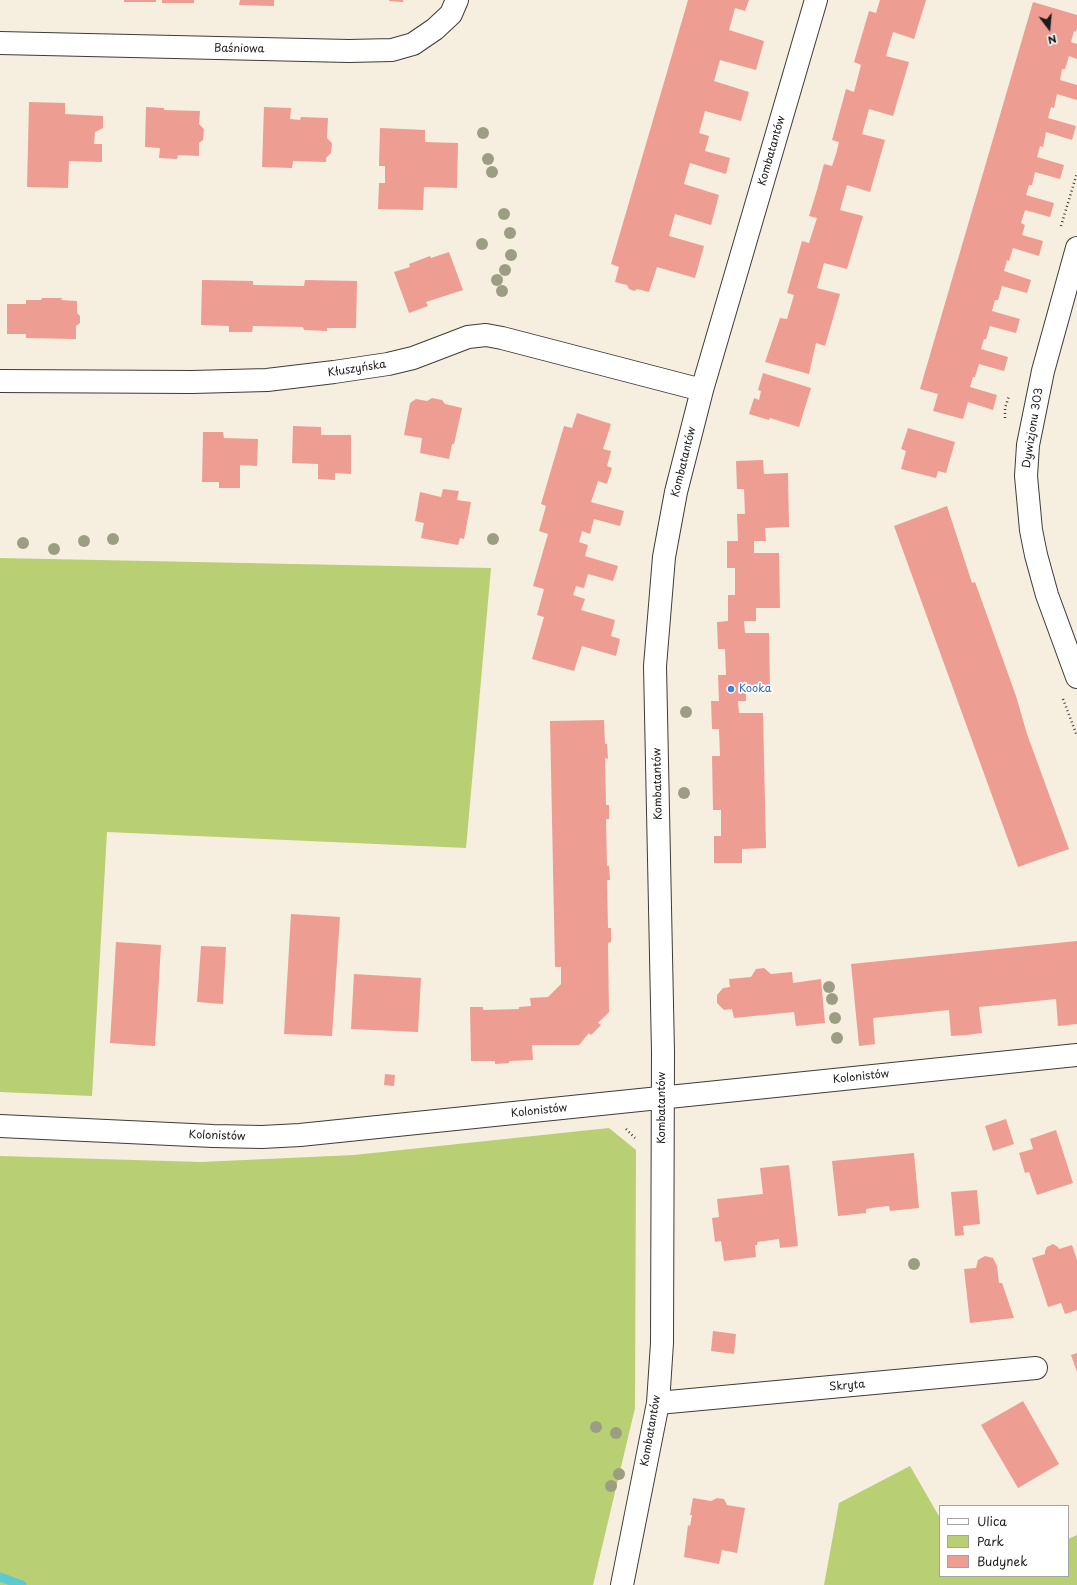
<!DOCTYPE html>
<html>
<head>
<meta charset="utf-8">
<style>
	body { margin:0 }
	#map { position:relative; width:1077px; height:1585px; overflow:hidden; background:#f6efdf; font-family:"Playpen Sans",sans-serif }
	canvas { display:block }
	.legend { position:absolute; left:939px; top:1505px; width:130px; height:72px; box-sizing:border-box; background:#fff; border:1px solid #a4a4a4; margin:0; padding:5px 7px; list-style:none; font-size:12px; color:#1c1c1c }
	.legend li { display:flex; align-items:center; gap:8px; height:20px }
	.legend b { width:20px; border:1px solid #a4a4a4 }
	.north { position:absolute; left:1029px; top:8px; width:40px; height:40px; -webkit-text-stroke:3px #fff; paint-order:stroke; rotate:164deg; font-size:11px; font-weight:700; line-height:16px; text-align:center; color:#1c1c1c }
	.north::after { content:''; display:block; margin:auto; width:14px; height:18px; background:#1c1c1c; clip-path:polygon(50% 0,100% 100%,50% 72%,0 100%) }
</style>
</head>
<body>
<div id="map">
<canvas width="1077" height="1585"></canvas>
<ul class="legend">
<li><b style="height:5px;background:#fff"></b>Ulica</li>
<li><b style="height:11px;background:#b8cf73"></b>Park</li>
<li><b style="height:11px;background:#ee9d93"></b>Budynek</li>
</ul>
<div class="north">N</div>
</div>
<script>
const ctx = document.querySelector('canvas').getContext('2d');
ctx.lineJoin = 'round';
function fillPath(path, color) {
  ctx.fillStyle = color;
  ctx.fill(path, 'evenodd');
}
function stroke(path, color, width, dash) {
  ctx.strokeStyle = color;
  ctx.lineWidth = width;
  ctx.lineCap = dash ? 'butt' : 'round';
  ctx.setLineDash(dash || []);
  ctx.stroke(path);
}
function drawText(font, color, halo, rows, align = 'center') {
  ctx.font = font + ' "Playpen Sans",sans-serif';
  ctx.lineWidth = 3.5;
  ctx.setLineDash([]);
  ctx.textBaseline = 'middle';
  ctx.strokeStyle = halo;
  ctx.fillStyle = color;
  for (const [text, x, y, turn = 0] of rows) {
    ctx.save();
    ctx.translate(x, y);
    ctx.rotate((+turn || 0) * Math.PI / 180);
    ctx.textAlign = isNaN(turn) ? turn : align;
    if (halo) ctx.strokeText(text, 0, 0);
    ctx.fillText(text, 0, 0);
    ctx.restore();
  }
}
fillPath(new Path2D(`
	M0 558 491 568 466 848 107 832 92 1096 0 1092Z
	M609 1128 636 1150 635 1408 593 1585H0V1156L201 1162 354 1155Z
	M910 1466 940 1518V1576H1068V1539L1077 1535V1585H824L839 1503Z`), '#b8cf73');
stroke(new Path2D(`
	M0 1577 22 1585`), '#5dcad3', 9);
fillPath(new Path2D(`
	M124 0H156V2H124Z
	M162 0H194V3H162Z
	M240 0H274V6L239 5Z
	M389 0H403V2L389 1Z
	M688 0H749L745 11 735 8 729 30 764 41 756 70 720 60 714 81 749 92 741 121 705 111 699 133 709 136 705 151 730 158 726 174 690 163 687 173 684 184 719 195 711 225 675 214 669 236 704 246 695 278 657 267 649 292 637 289 634 291 629 289 627 285 615 282 619 267 611 264Z
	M880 0H926L914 39 893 32 886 56 909 62 893 116 869 109 862 134 885 140 870 192 847 185 840 210 863 216 847 269 824 263 817 288 840 294 825 346 816 343 809 374 765 362 780 318 787 319 794 295 787 293 802 241 809 243 817 218 809 216 817 190 824 164 832 166 836 154 839 142 832 140 846 89 854 92 861 65 854 62 869 11 876 13Z
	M1033 2 1077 15V28L1076 32 1074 31 1071 42 1077 44V59L1069 56 1065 69H1062L1060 80 1077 85V100L1057 94 1054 108 1051 107 1048 118 1076 126 1072 140 1046 132 1043 147 1040 146 1037 157 1064 165 1060 179 1035 172 1032 185H1029L1026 195 1054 203 1050 217 1025 210 1021 223 1025 225 1022 235 1043 241 1039 256 1013 248 1009 261 1007 260 1004 271 1031 280 1027 293 1002 286 998 300H995L992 311 1020 319 1016 333 990 326 986 339H984L981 349 1008 357 1004 371 979 364 975 377H973L970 387 997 395 993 410 968 402 963 419 933 411 938 394 920 389Z
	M29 102 65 103V114L103 116V128L95 132 94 144H102V162L69 161 68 188 27 187Z
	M146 107 164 108V110L200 111 199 124 204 129 203 140 199 143V156L178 155 177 159 159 158 160 148 145 147Z
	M264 107 291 108 290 119 300 120 301 117 328 118 327 138 332 143 331 153 326 158V162L293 161 292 168 262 167Z
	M380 128 425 130V142L458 143 457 188 424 187 423 210 378 209 379 183H385V166H379Z
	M449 252 463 290 426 302 428 306 409 313 394 272 410 267 409 264 430 256 431 258Z
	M202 280 253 281V285L304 286 305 280 357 281 356 328H327V331L304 330 303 327 253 326 252 332H229V326L201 325Z
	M42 298H62L61 300 77 301V313L80 316V323L76 326V339L26 338V334H7V304H26V300H41Z
	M763 373 811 388 799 427 770 418 769 420 749 414 754 398 759 400 761 391 758 390Z
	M432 398 442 400 445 404 462 408 454 444H452L449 459 420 453 422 438 404 435 410 403 416 399 427 401Z
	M577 413 611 424 603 449 611 451 607 466 612 468 607 484 598 481 591 502 624 511 620 526 594 519 590 534 582 531 579 542 588 545 585 556 618 566 613 581 588 574 584 588 576 586 573 595 585 599 581 610 615 620 611 636 620 639 616 656 582 646 574 671 532 659 544 617 537 615 544 589 533 586 548 534 539 531 546 506 541 504 564 426 572 428Z
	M293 426 321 427V435H351V474L335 473V480L318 479V464L292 463Z
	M908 428 955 442 946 473 938 471 936 478 901 469 906 451 901 449Z
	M203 432H223L224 438 258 439 257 466 240 465V488H219V482H202Z
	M763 460 764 474 788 473 789 527 765 528 766 541H754V553H779L780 608H756V621H744L745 633H769L770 688H746V701H738L739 713H763L766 848 742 849V863H714V836H721V810H713L712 756H720L719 729H712L711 701H719L718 675H726L725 649H718L717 622 728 621V595H735V568H727V541H738L737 514H745L744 489H737L736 461Z
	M443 489 459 491 457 500 471 502 464 539 460 538 458 545 421 538 424 523 415 521 420 492 441 497Z
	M947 506 972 583 975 582 1016 696 1027 734 1069 849 1018 867 894 526Z
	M604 720 605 744H607L608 759 605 758 606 805H609V819H606L607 866H609L610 880H607L608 928H611V942L608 943 609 1012 598 1023 601 1025 591 1035 589 1033 579 1045H532L533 1060 509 1061V1063L495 1064V1061H471L470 1007H483V1010L519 1009V1007L531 1006 530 998 548 997 561 984V967H555L550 721Z
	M291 914 340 917 332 1036 284 1034Z
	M1077 941V1024L1058 1026 1056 999 979 1007 982 1033 967 1035 951 1036 949 1010 873 1018 875 1044 859 1046 851 964Z
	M116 942 161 945 155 1046 110 1043Z
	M201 946 226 947 223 1004 197 1002Z
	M764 968 771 974 792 972 793 983 821 979 825 1023 796 1026 794 1012 734 1018 732 1009 724 1010 717 1003V995L723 988 730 987 729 979 751 977 756 969Z
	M354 974 421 978 418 1032 351 1029Z
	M385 1074 395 1075 394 1086 384 1085Z
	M1006 1119 1014 1144 993 1151 985 1126Z
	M1056 1130 1073 1183 1037 1195 1029 1172 1025 1173 1019 1153 1033 1149 1030 1139Z
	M914 1153 919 1208 890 1211 889 1206 878 1207 866 1209V1213L838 1216 832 1161Z
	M789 1165 798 1246 780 1248 779 1239 757 1242V1245H755L756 1257 724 1261 721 1241 715 1242 712 1218 719 1217 717 1199 763 1194 760 1168Z
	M977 1190 980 1224 963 1226 964 1235 955 1236 951 1192Z
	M1053 1244 1058 1247 1059 1249 1072 1245 1077 1260V1310L1065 1314 1061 1303 1048 1307 1032 1258 1045 1254V1251L1047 1247Z
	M985 1256 993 1258 997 1266 999 1283H1002L1014 1318 970 1323 964 1269 976 1268 978 1260Z
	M713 1331 736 1334 734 1354 711 1351Z
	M1077 1353V1372L1071 1355Z
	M1023 1401 1059 1464 1018 1488 981 1425Z
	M693 1498 711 1501 717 1498 724 1499 727 1505 745 1508 737 1553 722 1550 719 1564 684 1557 688 1525 690 1526 692 1515H690Z`), '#ee9d93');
const minor = new Path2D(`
	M0 43 349 51 392 50 413 44 435 29 451 14 457 0
	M1077 248 1043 371 1028 445 1026 476 1031 530 1036 555 1047 595 1077 677
	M0 381 192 382 267 380 334 372 388 364 413 358 468 337 486 335 502 338 702 390
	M0 1126 213 1136 262 1137 300 1135 1077 1055
	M658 1403 1036 1368
	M622 1585 658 1403 662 1343 663 1052 655 666 664 557 676 492 702 390 816 0`);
stroke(minor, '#3d3c39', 24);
stroke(new Path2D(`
	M1061 226 1077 173
	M1005 418V408L1009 396
	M1063 699 1077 736
	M626 1129 635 1138`), '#3d3c39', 2.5, [1, 3]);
stroke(minor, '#fff', 22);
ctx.fillStyle = '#9c9e84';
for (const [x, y] of [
	[483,133],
	[488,159],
	[492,172],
	[504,214],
	[510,233],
	[482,244],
	[511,255],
	[505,270],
	[497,280],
	[502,291],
	[113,539],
	[493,539],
	[84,541],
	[23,543],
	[54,549],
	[686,712],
	[684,793],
	[829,987],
	[832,999],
	[835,1018],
	[837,1038],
	[914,1264],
	[596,1427],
	[616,1433],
	[619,1474],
	[611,1486]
]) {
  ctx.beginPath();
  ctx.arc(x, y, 6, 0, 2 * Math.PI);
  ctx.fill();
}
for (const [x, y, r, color] of [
	[731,689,4,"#3f7fe0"]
]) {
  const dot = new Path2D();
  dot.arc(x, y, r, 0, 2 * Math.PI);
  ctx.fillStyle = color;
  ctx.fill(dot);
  stroke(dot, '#fff', 1.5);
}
drawText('11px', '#1c1c1c', '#fff', [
	["Baśniowa",239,49,1],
	["Kombatantów",772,151,-74],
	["Kłuszyńska",357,369,-9],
	["Dywizjonu 303",1033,428,-81],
	["Kombatantów",684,462,-76],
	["Kombatantów",658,784,-91],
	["Kolonistów",861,1077,-6],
	["Kombatantów",662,1108,-90],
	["Kolonistów",539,1111,-6],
	["Kolonistów",217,1136,2],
	["Skryta",847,1386,-5],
	["Kombatantów",651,1431,-80]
]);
drawText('11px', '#366cbe', '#fff', [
	["Kooka",739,689]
], 'left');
</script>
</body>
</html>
